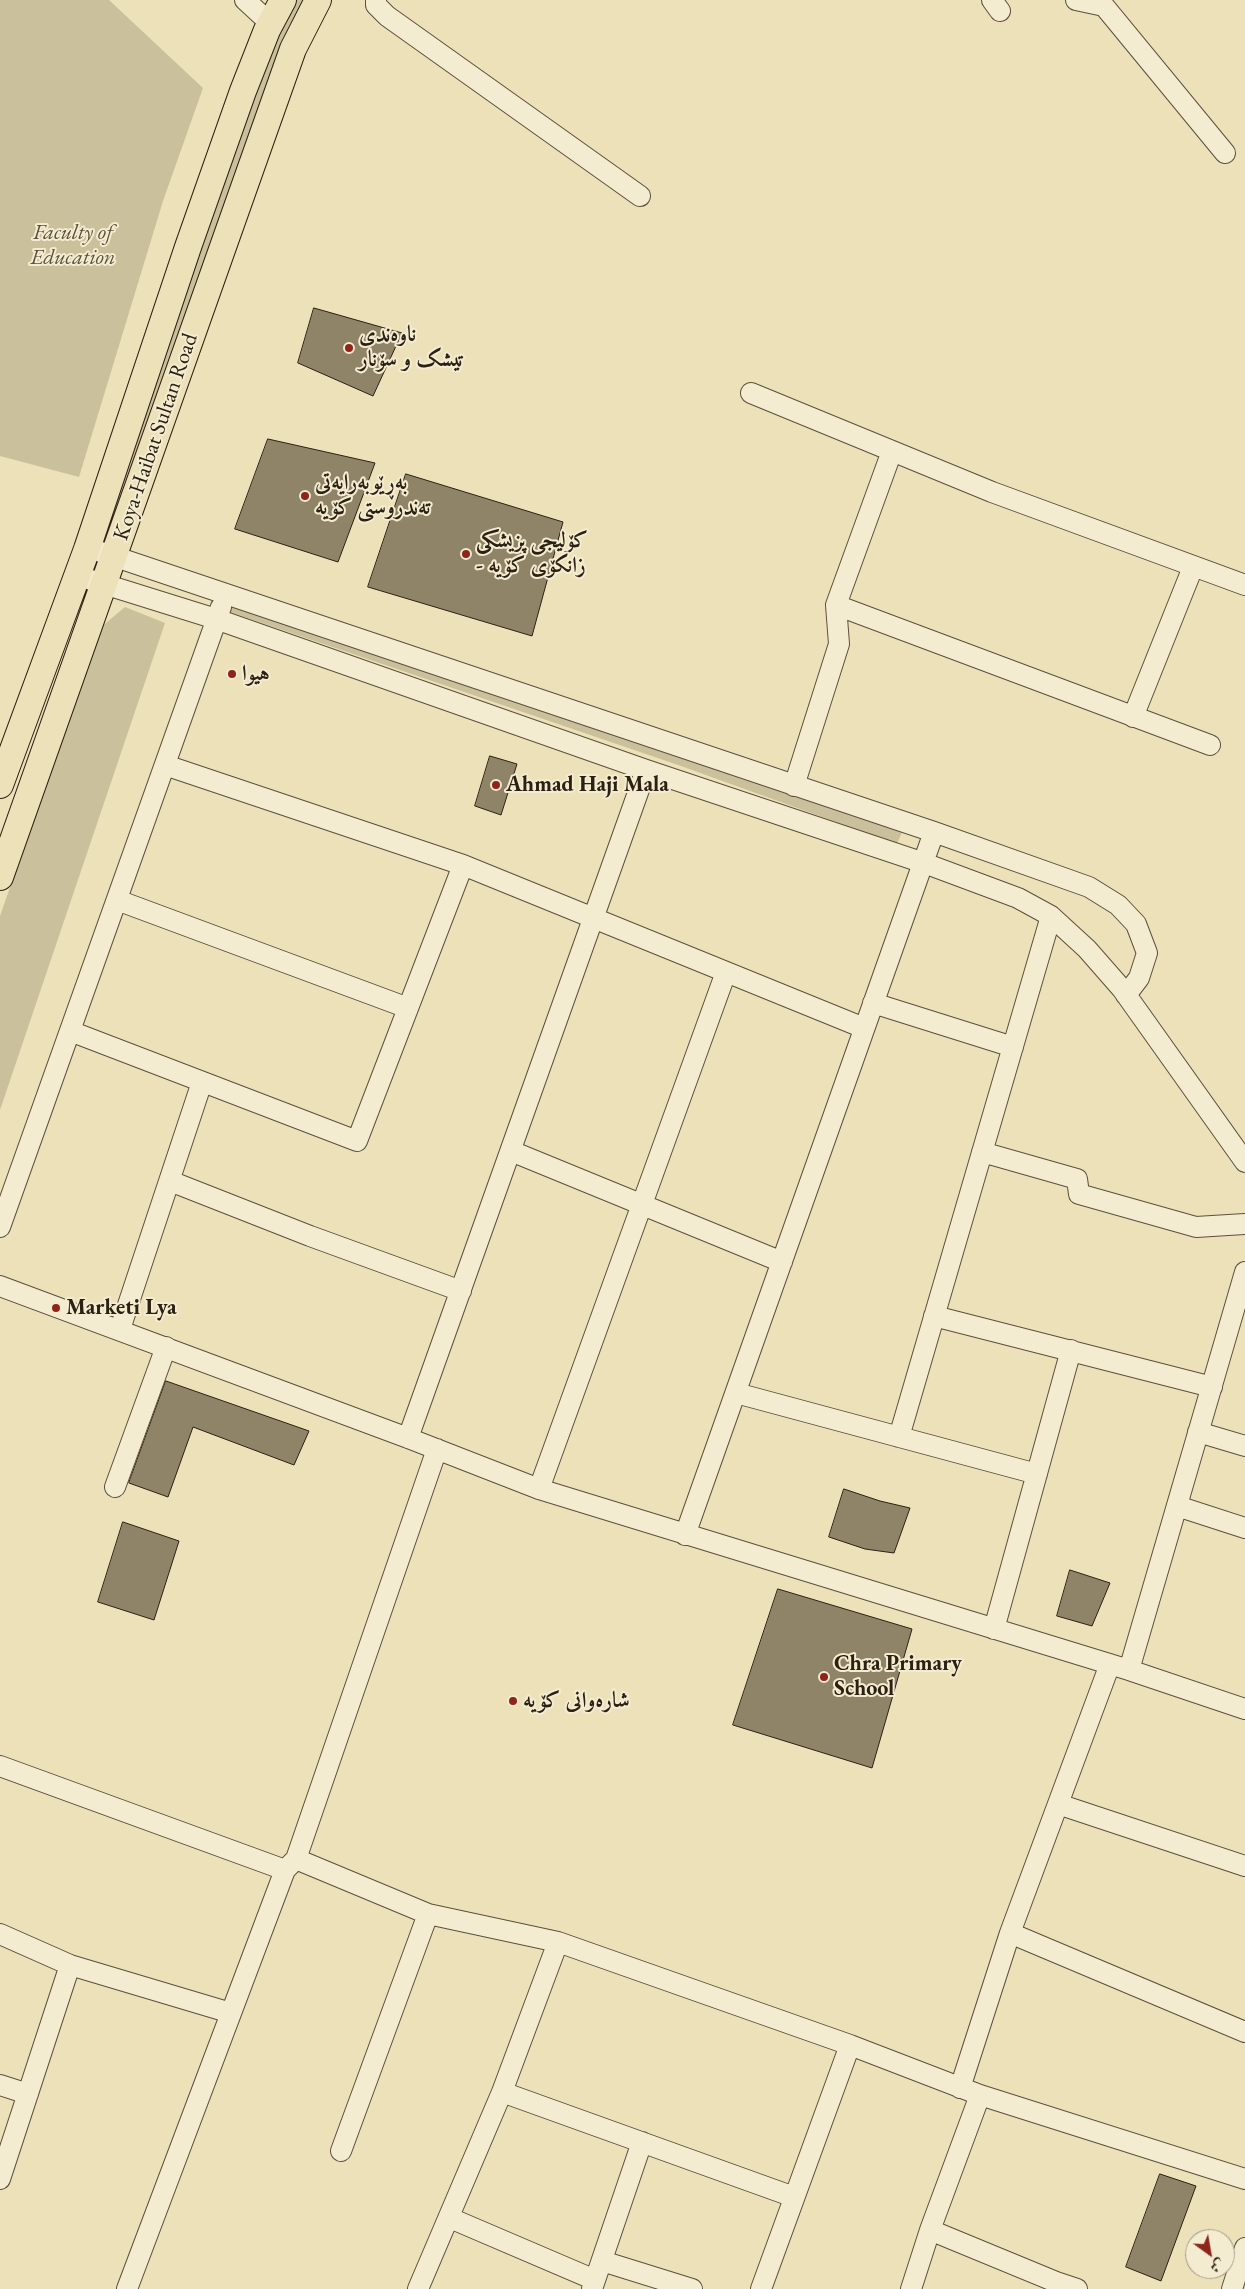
<!DOCTYPE html>
<html>
<head>
<meta charset="utf-8">
<style>
	body { margin:0 }
	#map { position:relative; width:1245px; height:2289px; overflow:hidden; background:#ece1b8; font-family:"EB Garamond",Amiri,serif }
	canvas { display:block }
	.north { position:absolute; left:1185px; top:2229px; width:50px; height:50px; box-sizing:border-box; background:#f3ecd1; border:1px solid #a39a85; border-radius:50%; rotate:148deg; font-size:14px; font-weight:700; line-height:20px; text-align:center; color:#2c2012 }
	.north::after { content:''; display:block; margin:auto; width:18px; height:22px; background:#8f2418; clip-path:polygon(50% 0,100% 100%,50% 72%,0 100%) }
</style>
</head>
<body>
<div id="map">
<canvas width="1245" height="2289"></canvas>
<div class="north">ش</div>
</div>
<script>
const ctx = document.querySelector('canvas').getContext('2d');
ctx.lineJoin = 'round';
function fillPath(path, color) {
  ctx.fillStyle = color;
  ctx.fill(path, 'evenodd');
}
function stroke(path, color, width, dash) {
  ctx.strokeStyle = color;
  ctx.lineWidth = width;
  ctx.lineCap = dash ? 'butt' : 'round';
  ctx.setLineDash(dash || []);
  ctx.stroke(path);
}
function drawText(font, color, halo, rows, align = 'center') {
  ctx.font = font + ' "EB Garamond",Amiri,serif';
  ctx.lineWidth = 4;
  ctx.setLineDash([]);
  ctx.textBaseline = 'middle';
  ctx.strokeStyle = halo;
  ctx.fillStyle = color;
  for (const [text, x, y, turn = 0] of rows) {
    ctx.save();
    ctx.translate(x, y);
    ctx.rotate((+turn || 0) * Math.PI / 180);
    ctx.textAlign = isNaN(turn) ? turn : align;
    if (halo) ctx.strokeText(text, 0, 0);
    ctx.fillText(text, 0, 0);
    ctx.restore();
  }
}
fillPath(new Path2D(`
	M0 0H109L203 88 163 201 79 477 0 456Z
	M293 0H304L109 535 100 533 276 32Z
	M229 599 902 832 897 844 681 766 224 610Z
	M125 607 165 623 0 1110V916L101 627Z`), '#cbc09c');
const building = new Path2D(`
	M314 308 402 333 373 396 298 363Z
	M268 439 375 463 338 562 235 529Z
	M406 474 563 522 532 636 368 587Z
	M490 756 517 764 501 815 475 806Z
	M166 1381 309 1431 294 1465 193 1427 168 1497 129 1483Z
	M844 1489 880 1501 910 1508 894 1553 865 1549 829 1537Z
	M123 1522 179 1541 154 1620 98 1602Z
	M1070 1570 1110 1583 1092 1626 1057 1616Z
	M778 1589 912 1629 872 1768 733 1725Z
	M1160 2174 1196 2186 1161 2281 1126 2267Z`);
fillPath(building, '#908468');
stroke(building, '#2c2012', 1);
const minor = new Path2D(`
	M245 0 271 24
	M376 0V5L387 16 640 196
	M992 0 1000 11
	M1076 0 1104 6 1225 153
	M751 393 992 492 1245 585
	M101 552 934 832 1089 887 1118 905 1136 924 1147 953 1139 978 1126 995
	M91 580 216 619 646 770 924 863 1018 898 1051 916 1087 949 1122 989 1245 1162
	M836 605 1210 745
	M1133 717 1193 567
	M165 765 463 865 864 1028
	M794 786 839 644 836 605 892 451
	M117 900 408 1008
	M873 1003 1013 1047
	M70 1031 357 1141 463 865
	M511 1151 782 1262
	M982 1152 1077 1179 1079 1194 1196 1227 1245 1224
	M170 1181 310 1236 461 1291
	M0 1227 221 607
	M0 1286 408 1438 539 1489 1129 1670 1245 1709
	M934 1316 1212 1387
	M120 1329 202 1082
	M736 1393 1037 1474
	M1198 1432 1245 1446
	M899 1437 1051 916
	M408 1438 646 770
	M115 1487 166 1347
	M539 1489 726 972
	M1177 1506 1245 1528
	M685 1535 934 832
	M994 1629 1071 1350
	M1129 1670 1245 1272
	M0 1766 285 1870 296 1859 428 1914 558 1942 850 2045 980 2095 1245 2179
	M1058 1804 1245 1866
	M296 1859 437 1449
	M1010 1933 1245 2032
	M0 1934 70 1965 231 2013
	M0 2085 28 2094
	M960 2088 1010 1933 1110 1664
	M502 2092 794 2197
	M341 2151 428 1914
	M0 2179 70 1965
	M450 2218 595 2280
	M930 2230 1056 2282 1077 2289
	M602 2261 692 2289
	M127 2289 285 1870
	M418 2289 502 2092 558 1942
	M592 2289 642 2142
	M761 2289 850 2045
	M911 2289 930 2230 980 2095
	M1232 2289 1245 2248`);
const major = new Path2D(`
	M0 785 87 549 188 247 243 91 267 30 283 0
	M0 877 293 49 318 0`);
stroke(minor, '#5c503c', 22);
stroke(major, '#2c2012', 28);
stroke(minor, '#f3ecd1', 20);
stroke(major, '#ece1b8', 26);
for (const [x, y, r, color] of [
	[349,348,5,"#8f2418"],
	[305,496,5,"#8f2418"],
	[466,554,5,"#8f2418"],
	[232,674,5,"#8f2418"],
	[496,785,5,"#8f2418"],
	[56,1308,5,"#8f2418"],
	[824,1677,5,"#8f2418"],
	[513,1701,5,"#8f2418"]
]) {
  const dot = new Path2D();
  dot.arc(x, y, r, 0, 2 * Math.PI);
  ctx.fillStyle = color;
  ctx.fill(dot);
  stroke(dot, '#f3ecd1', 2);
}
drawText('italic 22px', '#5c503b', '#f3ecd1', [
	["Faculty of",73,233],
	["Education",73,258]
]);
drawText('bold 22px', '#2c2012', '#f3ecd1', [
	["ناوەندی",359,335],
	["تیشک و سۆنار",359,360],
	["بەڕێوبەرایەتی",315,483],
	["تەندروستی کۆیە",315,508],
	["کۆلیجی پزیشکی",476,541],
	["- زانکۆی کۆیە",476,566],
	["هیوا",242,674],
	["Ahmad Haji Mala",506,785],
	["Marketi Lya",66,1308],
	["Chra Primary",834,1664],
	["School",834,1689],
	["شارەوانی کۆیە",523,1701]
], 'left');
drawText('22px', '#2c2012', '#f3ecd1', [
	["Koya-Haibat Sultan Road",156,437,-71]
]);
</script>
</body>
</html>
